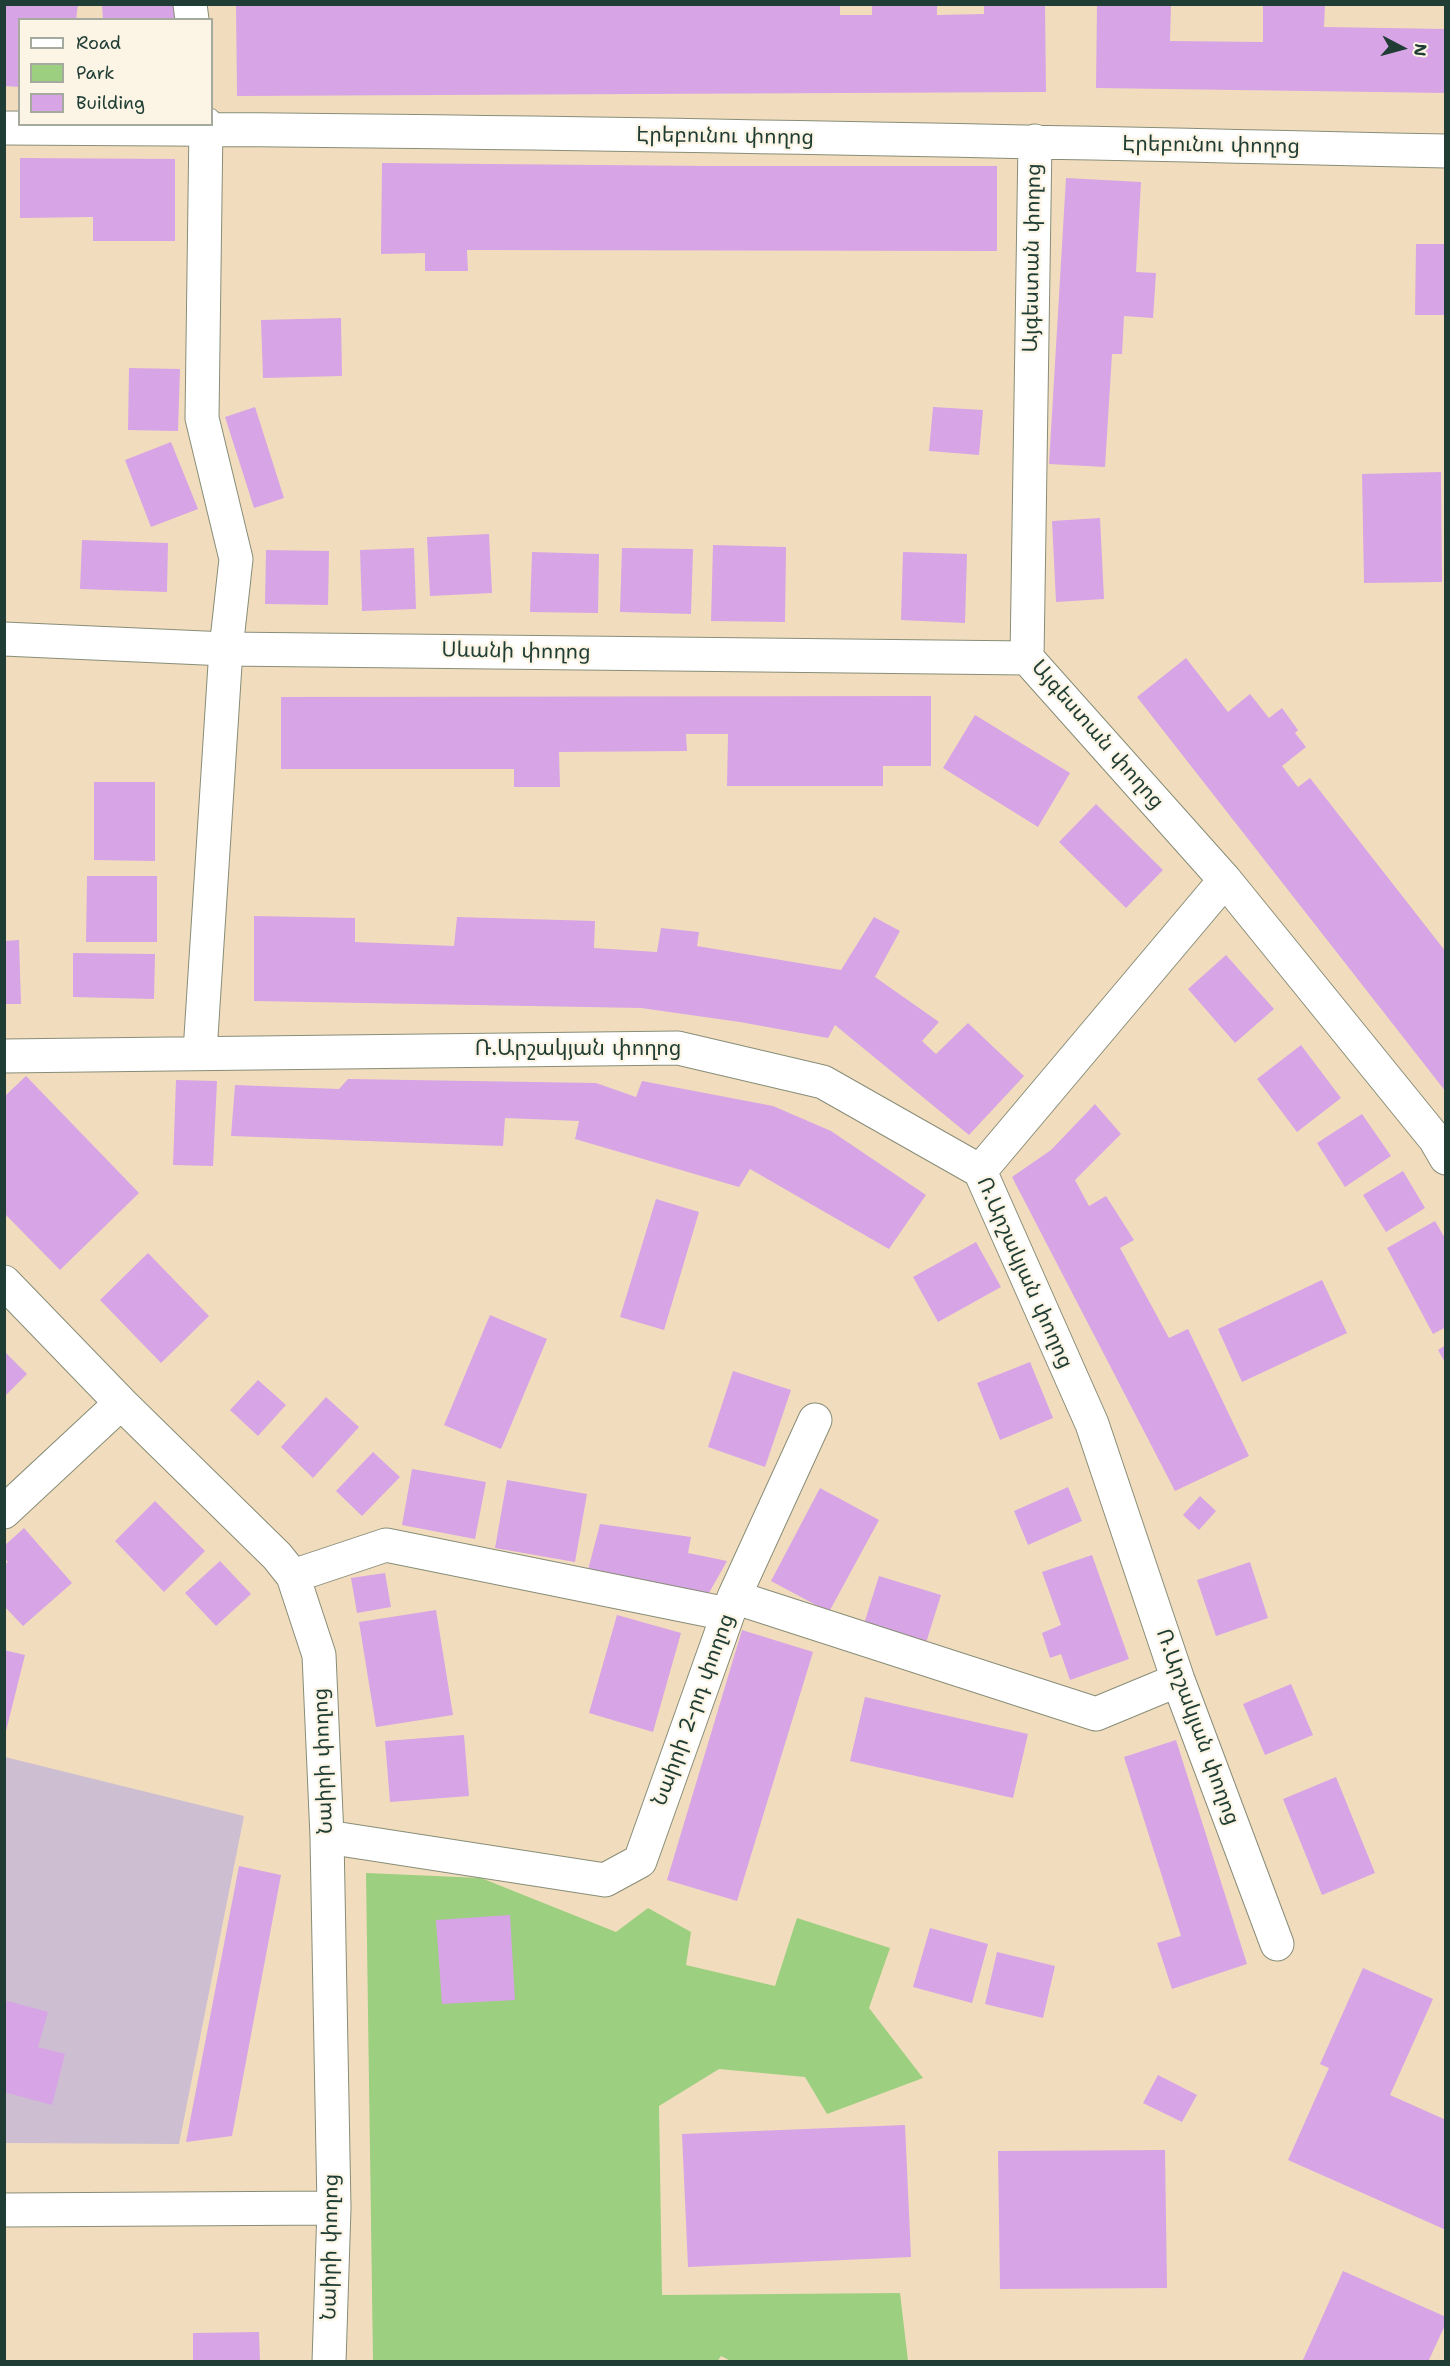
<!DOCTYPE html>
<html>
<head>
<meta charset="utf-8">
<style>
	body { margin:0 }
	#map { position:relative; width:1450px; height:2366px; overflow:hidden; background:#f1ddbd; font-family:"Shantell Sans",sans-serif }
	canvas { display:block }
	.frame { position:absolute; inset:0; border:6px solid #1f3d34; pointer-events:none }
	.legend { position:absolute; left:18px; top:18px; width:195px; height:108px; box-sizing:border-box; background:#fcf5e5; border:2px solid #a4ab9e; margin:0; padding:8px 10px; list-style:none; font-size:18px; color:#1f3d34 }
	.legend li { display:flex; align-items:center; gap:12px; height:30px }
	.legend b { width:30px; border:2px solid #a4ab9e }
	.north { position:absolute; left:1372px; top:18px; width:60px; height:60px; -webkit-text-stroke:4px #fcf5e5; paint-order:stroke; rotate:96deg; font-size:16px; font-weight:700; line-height:24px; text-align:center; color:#1f3d34 }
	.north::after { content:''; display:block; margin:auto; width:21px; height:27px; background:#1f3d34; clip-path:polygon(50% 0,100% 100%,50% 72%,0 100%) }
</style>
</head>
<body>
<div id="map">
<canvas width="1450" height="2366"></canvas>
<div class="frame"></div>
<ul class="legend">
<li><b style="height:8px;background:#fff"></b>Road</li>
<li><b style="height:16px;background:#9ccf7f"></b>Park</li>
<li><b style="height:16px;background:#d7a4e6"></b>Building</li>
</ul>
<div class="north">N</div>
</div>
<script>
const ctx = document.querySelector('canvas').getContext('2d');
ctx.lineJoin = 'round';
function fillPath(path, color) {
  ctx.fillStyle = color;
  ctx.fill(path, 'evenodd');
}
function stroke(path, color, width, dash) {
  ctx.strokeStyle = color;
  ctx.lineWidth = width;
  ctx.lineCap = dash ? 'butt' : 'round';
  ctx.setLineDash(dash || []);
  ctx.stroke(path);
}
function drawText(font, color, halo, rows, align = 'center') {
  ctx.font = font + ' "Shantell Sans","Noto Sans Armenian",sans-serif';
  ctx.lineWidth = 4.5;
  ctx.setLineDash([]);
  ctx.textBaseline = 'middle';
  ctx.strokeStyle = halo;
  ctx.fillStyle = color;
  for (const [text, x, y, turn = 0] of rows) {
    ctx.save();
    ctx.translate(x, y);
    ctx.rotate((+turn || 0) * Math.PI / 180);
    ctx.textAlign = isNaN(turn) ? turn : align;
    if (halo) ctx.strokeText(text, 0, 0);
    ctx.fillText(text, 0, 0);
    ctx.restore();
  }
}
fillPath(new Path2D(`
	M5 1757 244 1816 179 2144 5 2143Z`), '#cebed2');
fillPath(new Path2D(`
	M366 1873 481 1878 616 1932 648 1908 691 1932 686 1965 775 1986 797 1918 890 1948 869 2008 923 2078 827 2114 805 2077 719 2069 659 2106 662 2295 900 2293 908 2361 733 2362 721 2356 717 2362 373 2361Z`), '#9ccf7f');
fillPath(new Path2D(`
	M4 4H78L76 20H20V87L4 86Z
	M173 4 175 20H103L102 5Z
	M236 4H796L840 6V15H872V4H937V15L984 14V4H1045L1046 92 237 96Z
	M1097 4H1171L1170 41 1263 42V4H1325L1324 27 1446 29V93L1096 88Z
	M20 158 175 159V241H93V217L20 218Z
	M382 163 709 166H997V251L467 250 468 271H425V253L381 254Z
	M1066 178 1141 182 1136 272 1156 273 1153 318 1124 316 1122 354H1112L1105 467 1049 464Z
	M1416 244H1446V315H1415Z
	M341 318 342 376 263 378 261 320Z
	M129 368 180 369 178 431 128 430Z
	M255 407 284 498 254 508 225 417Z
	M933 407 983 410 979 455 929 451Z
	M171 442 198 509 151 527 125 460Z
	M1441 472 1442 582 1364 583 1362 474Z
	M1100 518 1104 599 1056 602 1052 521Z
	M489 534 492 593 430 596 427 537Z
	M82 540 168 543 167 592 80 589Z
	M713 545 786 547 785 622 711 621Z
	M414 548 416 609 362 611 360 550Z
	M622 548 693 549 691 614 620 612Z
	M266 550 329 551 328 605 265 604Z
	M532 552 599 554 598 613 530 612Z
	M903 552 967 554 965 623 901 620Z
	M1186 658 1228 712 1250 694 1269 718 1282 708 1298 730 1295 733 1306 747 1282 766 1298 787 1310 778 1446 952V1092L1137 697Z
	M931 696V766H883V786H727L728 734H686L687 751 559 752 560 787H514V769H281V697Z
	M975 715 1070 773 1038 827 943 768Z
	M94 782H155V861L94 860Z
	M1096 804 1163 870 1126 908 1059 842Z
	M87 876H157V942H86Z
	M254 916 355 918V942L454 946 457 917 595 921 594 948 657 952 661 928 699 932 697 946 841 970 874 917 900 931 875 977 939 1022 922 1041 936 1054 968 1023 1024 1076 969 1135 835 1025 828 1038 740 1022 641 1008 254 1001Z
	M19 940 21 1004H4V941Z
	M73 953 155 954 154 999 73 997Z
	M1226 955 1274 1009 1235 1043 1188 989Z
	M1301 1045 1341 1098 1297 1132 1257 1079Z
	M26 1076 139 1193 60 1270 4 1213V1097Z
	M348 1079 596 1083 636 1097 642 1081 773 1106 831 1131 926 1195 889 1249 750 1169 739 1187 575 1139 579 1121 505 1118 503 1146 231 1136 235 1085 339 1089Z
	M176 1080 217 1081 213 1166 173 1165Z
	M1095 1104 1121 1134 1075 1180 1089 1206 1106 1196 1134 1240 1120 1248 1169 1338 1188 1329 1249 1456 1175 1491 1012 1177 1051 1150Z
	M1362 1114 1391 1156 1345 1187 1317 1143Z
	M1403 1171 1425 1208 1386 1232 1363 1195Z
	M656 1199 699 1212 664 1330 620 1317Z
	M1435 1221 1446 1240V1327L1433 1334 1387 1248Z
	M976 1242 1001 1287 938 1322 913 1277Z
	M148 1253 209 1316 161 1363 100 1300Z
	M1322 1280 1347 1333 1242 1382 1218 1329Z
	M490 1315 547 1339 501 1449 444 1425Z
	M1446 1345V1364L1438 1350Z
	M4 1351 27 1374 4 1397Z
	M1030 1362 1053 1418 1000 1440 977 1383Z
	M733 1371 791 1390 765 1467 708 1447Z
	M258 1380 286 1405 258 1436 230 1410Z
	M326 1397 359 1427 313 1478 281 1447Z
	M373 1452 400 1477 362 1516 336 1491Z
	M412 1469 486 1482 475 1539 402 1525Z
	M507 1480 587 1494 575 1562 495 1548Z
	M1068 1487 1082 1521 1028 1545 1014 1511Z
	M820 1488 879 1520 829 1612 771 1581Z
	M1200 1496 1216 1511 1199 1530 1183 1515Z
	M155 1501 205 1551 164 1592 115 1541Z
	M600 1524 691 1537 688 1553 727 1561 709 1593 588 1570Z
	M24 1528 72 1583 23 1626 4 1606V1565L8 1562 4 1558V1546Z
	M1092 1555 1129 1659 1070 1680 1061 1654 1050 1658 1042 1633 1061 1625 1042 1572Z
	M220 1561 251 1594 216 1626 185 1593Z
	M1250 1562 1268 1618 1216 1636 1197 1580Z
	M385 1573 391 1607 357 1613 351 1578Z
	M879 1576 941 1595 925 1646 863 1627Z
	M436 1610 453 1715 376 1727 359 1622Z
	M617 1615 681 1633 653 1732 589 1713Z
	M742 1630 813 1652 737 1901 667 1880Z
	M4 1650 25 1655 5 1735H4Z
	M1291 1684 1313 1735 1265 1755 1243 1704Z
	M865 1697 1028 1734 1013 1798 850 1761Z
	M464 1735 469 1796 390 1802 385 1741Z
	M1176 1740 1247 1964 1172 1989 1157 1943 1181 1936 1124 1757Z
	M1336 1777 1375 1873 1322 1895 1283 1799Z
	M239 1866 281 1875 232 2136 186 2142Z
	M510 1915 515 2000 442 2004 436 1920Z
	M930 1928 988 1944 972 2003 913 1987Z
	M997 1952 1055 1966 1043 2018 985 2004Z
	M1363 1968 1433 1999 1390 2095 1446 2120V2230L1288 2160 1329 2068 1320 2064Z
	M4 2000 48 2012 38 2047 65 2054 52 2105 4 2092Z
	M1158 2075 1197 2095 1182 2122 1143 2103Z
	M905 2125 911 2257 688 2267 682 2134Z
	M1165 2150 1167 2288 1000 2289 998 2151Z
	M1343 2271 1446 2317V2323L1428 2362H1302Z
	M259 2332 260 2362H193V2333Z`), '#d7a4e6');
const minor = new Path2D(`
	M190 4 192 20
	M4 128C485 130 965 140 1446 151
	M1035 141 1027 658 1225 880 1435 1139 1446 1158
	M4 639 226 649 1027 658
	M200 1052 226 649 236 559 202 418 206 124
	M4 1056 678 1048 823 1082 980 1171 1092 1424 1178 1680 1277 1944
	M980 1171 1225 880
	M4 1282 121 1403 277 1556 293 1576 319 1655 327 1837 334 2208 329 2362
	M4 1512 121 1403
	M293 1576 386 1545 727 1614
	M734 1597 815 1420
	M327 1837 605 1880 640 1861 734 1597 1096 1714 1178 1680
	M4 2210 334 2208`);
stroke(minor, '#888d78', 35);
stroke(minor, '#fff', 33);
drawText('21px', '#1f3d34', '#fcf5e5', [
	["Էրեբունու փողոց",725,137,1],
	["Էրեբունու փողոց",1211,146,1],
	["Այգեստան փողոց",1033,258,-89],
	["Սևանի փողոց",516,652,1],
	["Այգեստան փողոց",1097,735,49],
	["Ռ.Արշակյան փողոց",578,1050],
	["Ռ.Արշակյան փողոց",1024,1273,66],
	["Նաիրի 2-րդ փողոց",694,1710,-70],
	["Ռ.Արշակյան փողոց",1197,1727,70],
	["Նաիրի փողոց",324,1761,-92],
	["Նաիրի փողոց",331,2247,-89]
]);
</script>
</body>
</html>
